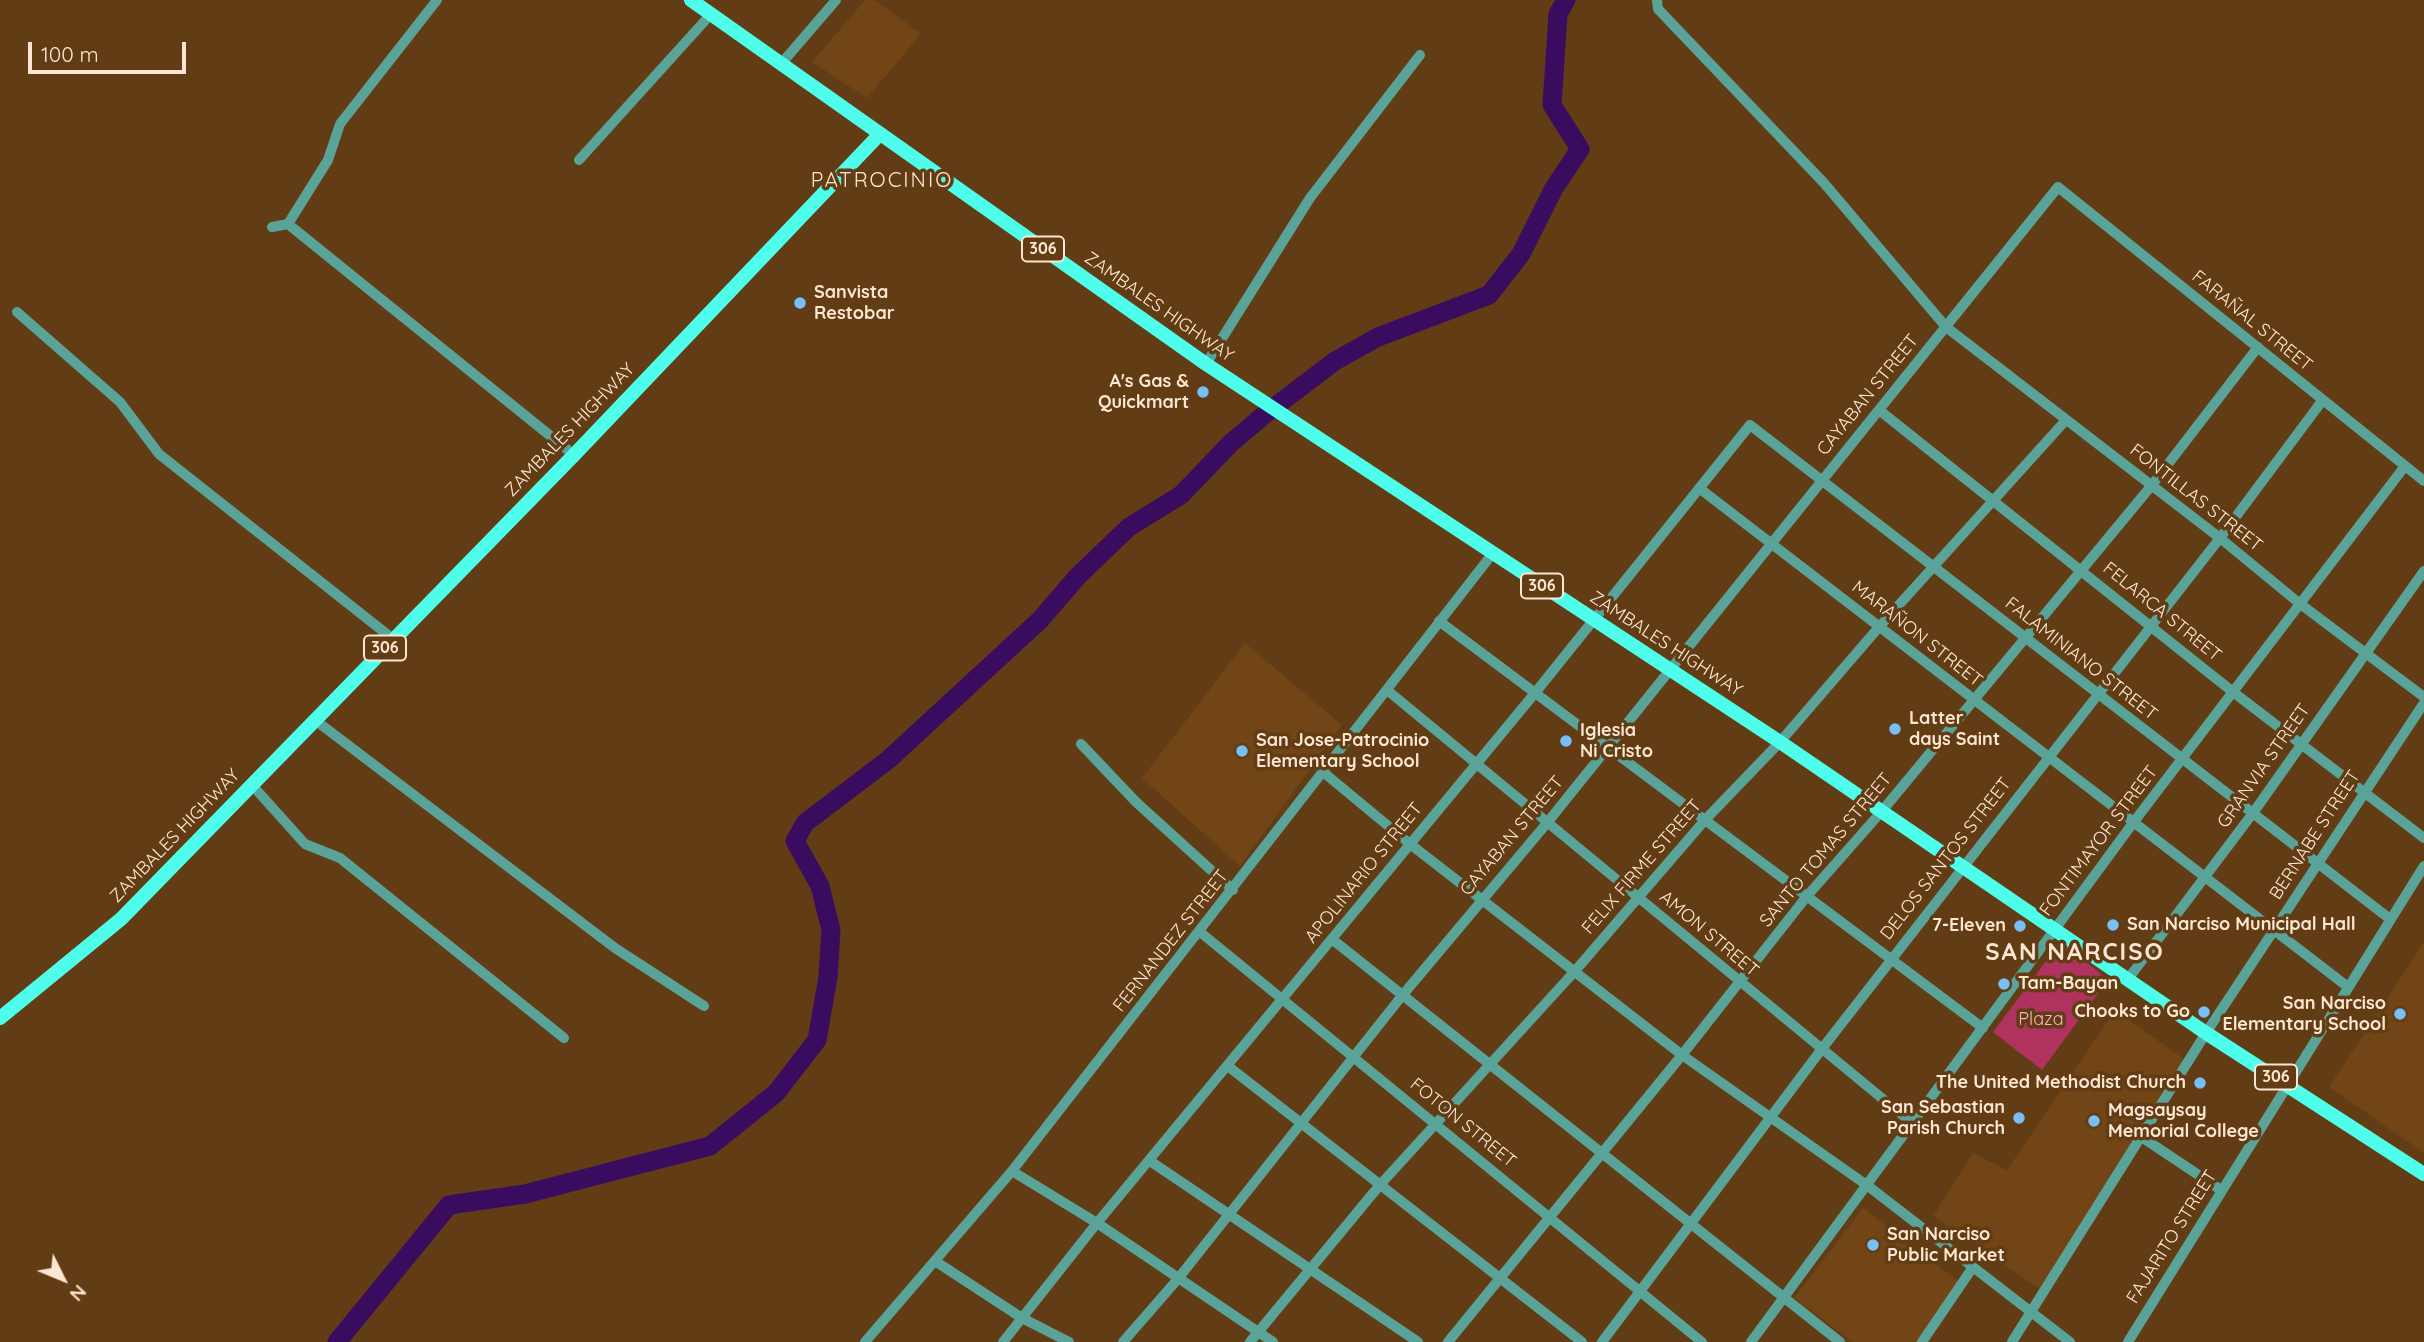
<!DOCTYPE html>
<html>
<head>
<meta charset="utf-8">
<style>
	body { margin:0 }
	#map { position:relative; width:2424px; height:1342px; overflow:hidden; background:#623c14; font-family:Quicksand,sans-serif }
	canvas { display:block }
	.north { position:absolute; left:28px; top:1244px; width:70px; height:70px; -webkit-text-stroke:5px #623c14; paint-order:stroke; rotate:133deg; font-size:19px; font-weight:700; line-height:28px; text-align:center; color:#fee7d2 }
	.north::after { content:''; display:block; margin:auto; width:24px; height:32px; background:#fee7d2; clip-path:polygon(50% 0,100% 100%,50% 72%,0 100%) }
	.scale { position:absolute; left:28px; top:42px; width:158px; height:32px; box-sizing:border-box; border:4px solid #fee7d2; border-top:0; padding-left:9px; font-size:21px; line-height:24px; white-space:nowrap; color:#fee7d2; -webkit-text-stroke:5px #623c14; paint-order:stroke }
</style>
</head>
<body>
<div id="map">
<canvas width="2424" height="1342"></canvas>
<div class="north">N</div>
<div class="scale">100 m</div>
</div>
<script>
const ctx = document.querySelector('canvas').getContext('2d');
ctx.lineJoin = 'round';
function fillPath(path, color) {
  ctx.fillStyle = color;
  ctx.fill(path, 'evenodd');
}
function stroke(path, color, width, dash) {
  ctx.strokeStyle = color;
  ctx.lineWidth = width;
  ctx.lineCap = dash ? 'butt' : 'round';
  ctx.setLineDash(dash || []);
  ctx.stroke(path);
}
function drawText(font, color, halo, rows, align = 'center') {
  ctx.font = font + ' Quicksand,sans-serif';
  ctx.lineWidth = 7;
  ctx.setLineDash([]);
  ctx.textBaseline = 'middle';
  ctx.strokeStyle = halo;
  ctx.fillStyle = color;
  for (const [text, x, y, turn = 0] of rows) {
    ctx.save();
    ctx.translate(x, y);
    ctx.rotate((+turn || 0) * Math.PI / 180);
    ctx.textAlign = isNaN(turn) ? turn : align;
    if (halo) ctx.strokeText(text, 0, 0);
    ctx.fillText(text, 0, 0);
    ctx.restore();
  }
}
fillPath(new Path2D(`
	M865 0H875L921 34 867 98 812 62Z
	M1245 643 1342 725 1240 866 1142 778Z
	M2424 942V1153L2329 1087Z
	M2115 1010 2185 1060 2041 1290 1933 1216 1973 1153 2007 1170Z
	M1863 1208 1958 1281 1917 1342H1853L1794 1298Z`), '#714515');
fillPath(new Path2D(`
	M2061 941 2108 980 2042 1070 1993 1032Z`), '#af335e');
stroke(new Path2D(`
	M337 1342 449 1205 525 1194 710 1146 776 1093 817 1040 828 977 831 930 820 886 795 841 805 823 888 760 1040 620 1078 576 1129 527 1181 495 1231 443 1264 415 1335 361 1378 337 1489 295 1521 254 1554 188 1580 149 1552 105 1558 14 1566 0`), '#3a0c60', 19);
stroke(new Path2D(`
	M1657 0 1658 9 1824 183 1946 327 2220 538 2299 603 2424 697
	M781 64 836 0
	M579 160 711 14
	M288 224 328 160 340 124 437 0
	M272 227 288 224 574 455
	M17 312 120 402 159 454 393 639
	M1206 364 1310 198 1420 55
	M1879 410 2233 692 2424 838
	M1699 488 2348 987
	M1439 621 1983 1028
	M1387 690 1912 1123
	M315 720 615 948 704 1006
	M1081 744 1136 802 1233 890
	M1323 772 1410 844 1682 1055 1868 1186 2070 1342
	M252 785 305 844 340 858 564 1038
	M1200 932 1702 1342
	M1333 940 1840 1342
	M2128 979 2253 813 2424 571
	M1229 1067 1582 1342
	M2140 1136 2221 1190
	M1150 1161 1418 1342
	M1012 1171 1097 1223 1273 1342
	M935 1261 1022 1318 1069 1342
	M865 1342 1012 1171 1493 553
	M1003 1342 1097 1223 1535 693 1750 425 2390 919
	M1123 1342 1177 1280 1401 997 1547 823 2058 187 2424 481
	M1250 1342 1379 1186 1575 971 1705 820 1780 742 1879 627 2066 420
	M1448 1342 1682 1055 1807 896 1882 811 2152 485 2258 347
	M1602 1342 1821 1050 2220 538 2322 401
	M1751 1342 2133 823 2405 466
	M1922 1342 1973 1267
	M2012 1342 2206 1033 2424 703
	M2128 1342 2424 866`), '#59a399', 10);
stroke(new Path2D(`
	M691 0 1206 364 1780 742 2206 1033 2424 1174
	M0 1018 121 919 574 455 879 135`), '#4efeea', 14);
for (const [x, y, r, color] of [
	[800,303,7,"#78bff7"],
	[1203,392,7,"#78bff7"],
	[1895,729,7,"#78bff7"],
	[1566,741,7,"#78bff7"],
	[1242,751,7,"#78bff7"],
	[2113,925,7,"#78bff7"],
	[2020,926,7,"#78bff7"],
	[2004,984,7,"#78bff7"],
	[2204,1012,7,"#78bff7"],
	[2400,1014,7,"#78bff7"],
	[2200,1083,7,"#78bff7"],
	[2019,1118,7,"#78bff7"],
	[2094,1121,7,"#78bff7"],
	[1873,1245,7,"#78bff7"]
]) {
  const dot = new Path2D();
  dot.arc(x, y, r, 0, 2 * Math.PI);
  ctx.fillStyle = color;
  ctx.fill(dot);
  stroke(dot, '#623c14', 2.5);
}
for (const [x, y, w] of [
	[1043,249,42],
	[1542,586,42],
	[385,648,42],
	[2276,1077,42]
]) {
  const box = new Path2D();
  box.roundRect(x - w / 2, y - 12.5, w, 25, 5);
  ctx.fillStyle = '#623c14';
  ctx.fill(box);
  stroke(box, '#fee7d2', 2);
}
drawText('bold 16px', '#fee7d2', null, [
	["306",1043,249],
	["306",1542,586],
	["306",385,648],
	["306",2276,1077]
]);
drawText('bold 18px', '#fee7d2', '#623c14', [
	["Sanvista",814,293],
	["Restobar",814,314],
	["A's Gas &",1189,382,"right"],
	["Quickmart",1189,403,"right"],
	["Latter",1909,719],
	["days Saint",1909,740],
	["Iglesia",1580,731],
	["Ni Cristo",1580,752],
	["San Jose-Patrocinio",1256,741],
	["Elementary School",1256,762],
	["San Narciso Municipal Hall",2127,925],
	["7-Eleven",2006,926,"right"],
	["Tam-Bayan",2018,984],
	["San Narciso",2386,1004,"right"],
	["Elementary School",2386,1025,"right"],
	["Chooks to Go",2190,1012,"right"],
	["The United Methodist Church",2186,1083,"right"],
	["San Sebastian",2005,1108,"right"],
	["Parish Church",2005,1129,"right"],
	["Magsaysay",2108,1111],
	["Memorial College",2108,1132],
	["San Narciso",1887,1235],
	["Public Market",1887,1256]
], 'left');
drawText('18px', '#fee7d2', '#623c14', [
	["ZAMBALES HIGHWAY",1159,307,35],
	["FARAÑAL STREET",2252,321,39],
	["CAYABAN STREET",1868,395,-51],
	["ZAMBALES HIGHWAY",570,430,-46],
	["FONTILLAS STREET",2196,498,38],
	["FELARCA STREET",2162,612,39],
	["MARAÑON STREET",1917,634,38],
	["ZAMBALES HIGHWAY",1666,644,33],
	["FALAMINIANO STREET",2081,659,38],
	["GRANVIA STREET",2264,766,-55],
	["BERNABE STREET",2315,835,-57],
	["ZAMBALES HIGHWAY",175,836,-46],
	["CAYABAN STREET",1512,836,-50],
	["FONTIMAYOR STREET",2099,841,-53],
	["SANTO TOMAS STREET",1826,850,-50],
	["DELOS SANTOS STREET",1946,859,-52],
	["FELIX FIRME STREET",1642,867,-49],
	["APOLINARIO STREET",1364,873,-51],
	["AMON STREET",1709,934,40],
	["FERNANDEZ STREET",1171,941,-52],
	["FOTON STREET",1463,1123,39],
	["FAJARITO STREET",2172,1237,-58]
]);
drawText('18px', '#f7b4c3', '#623c14', [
	["Plaza",2041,1020]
]);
ctx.letterSpacing = '2px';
drawText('21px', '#fee7d2', '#623c14', [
	["PATROCINIO",882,181]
]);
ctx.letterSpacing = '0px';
ctx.letterSpacing = '2px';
drawText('bold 24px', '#fee7d2', '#623c14', [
	["SAN NARCISO",2075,953]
]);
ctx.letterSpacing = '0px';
</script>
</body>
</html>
